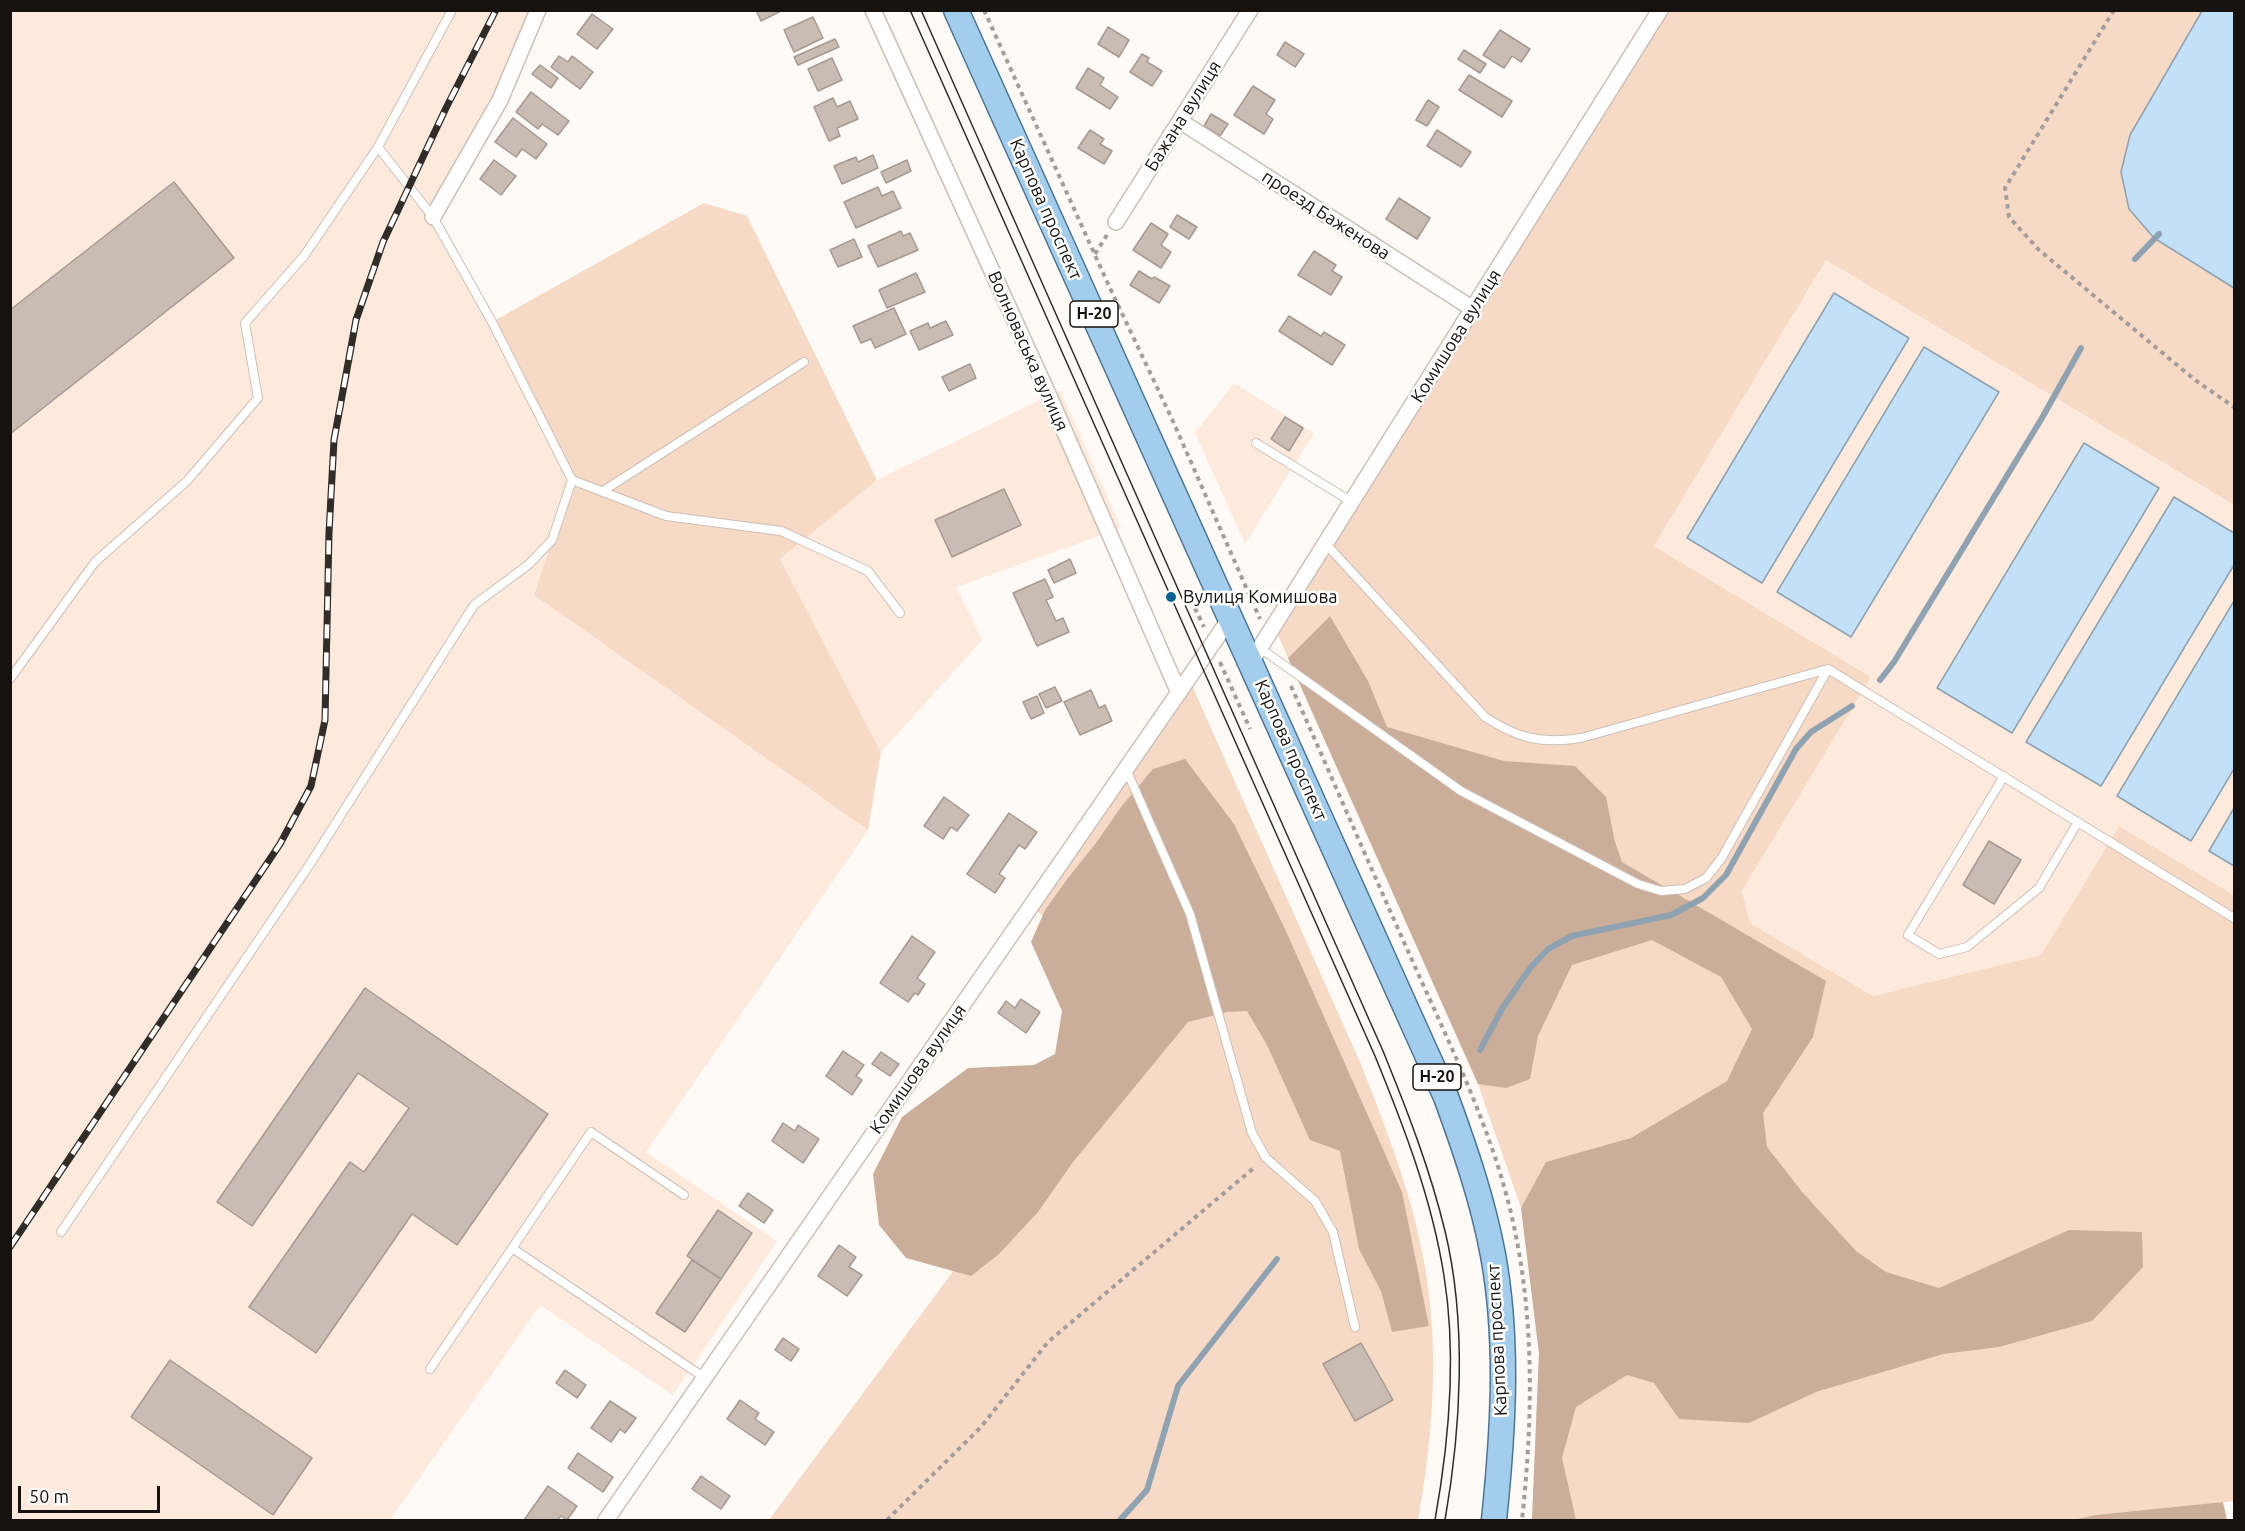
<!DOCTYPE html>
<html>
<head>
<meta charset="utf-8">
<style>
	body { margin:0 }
	#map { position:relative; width:2245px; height:1531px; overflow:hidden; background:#fffaf6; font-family:Ubuntu,sans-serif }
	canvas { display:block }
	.frame { position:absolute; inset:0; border:12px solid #16120f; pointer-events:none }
	.scale { position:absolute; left:18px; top:1486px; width:142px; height:27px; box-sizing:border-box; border:3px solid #16120f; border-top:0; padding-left:8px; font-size:18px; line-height:21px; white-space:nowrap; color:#16120f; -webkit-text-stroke:4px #fff; paint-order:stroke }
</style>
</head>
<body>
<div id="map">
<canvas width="2245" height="1531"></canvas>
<div class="frame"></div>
<div class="scale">50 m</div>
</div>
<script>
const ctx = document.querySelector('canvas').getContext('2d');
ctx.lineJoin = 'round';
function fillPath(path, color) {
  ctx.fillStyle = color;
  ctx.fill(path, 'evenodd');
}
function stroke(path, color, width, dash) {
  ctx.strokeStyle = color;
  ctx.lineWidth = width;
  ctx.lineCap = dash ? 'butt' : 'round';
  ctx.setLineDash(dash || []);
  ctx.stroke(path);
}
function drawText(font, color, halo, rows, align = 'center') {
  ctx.font = font + ' Ubuntu,sans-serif';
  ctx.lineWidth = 5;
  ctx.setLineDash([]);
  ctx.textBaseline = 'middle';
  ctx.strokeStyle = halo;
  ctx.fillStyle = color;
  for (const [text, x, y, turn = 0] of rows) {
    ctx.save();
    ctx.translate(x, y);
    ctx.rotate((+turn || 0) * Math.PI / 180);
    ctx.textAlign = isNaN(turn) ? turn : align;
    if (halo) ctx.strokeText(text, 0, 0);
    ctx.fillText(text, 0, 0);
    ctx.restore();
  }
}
fillPath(new Path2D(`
	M10 11H538L434 217 572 480 534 595 868 830 646 1152 777 1241 673 1395 540 1305 390 1520H11Z
	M1826 260 2234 505V895L2119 826 2041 955 1873 996 1750 923 1742 891 1871 677 1654 546Z
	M1234 383 1314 433 1245 544 1195 433Z
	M1060 390 1121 528 956 587 982 640 881 752 780 559 877 480Z`), '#feeadc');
fillPath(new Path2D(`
	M1660 11H2234V505L1826 260 1654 546 1871 677 1742 891 1750 923 1873 996 2041 955 2119 826 2234 895V1501L2096 1515 2073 1520H1532L1539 1353 1521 1208 1478 1084 1274 626Z
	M704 203 747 216 877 480 780 559 881 752 868 830 534 595 572 480 492 322Z
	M1189 679 1360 1062C1388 1133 1416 1204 1427 1280 1439 1358 1432 1443 1418 1520H769L1148 1008 1031 906Z`), '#f7dac6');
fillPath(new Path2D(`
	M1330 616 1368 681 1387 727 1504 761 1575 766 1606 797 1615 842 1622 862 1826 981 1813 1037 1763 1113 1767 1147 1803 1193 1856 1251 1886 1272 1939 1288 2069 1230 2142 1232 2143 1267 2092 1321 1999 1347 1943 1354 1816 1392 1749 1423 1679 1419 1654 1383 1627 1375 1576 1407 1562 1458 1576 1520H1532L1539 1353 1521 1208 1546 1162 1631 1138 1727 1081 1752 1029 1721 977 1652 940 1572 965 1538 1036 1530 1079 1506 1088 1478 1084 1288 658Z
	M1185 759 1234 824 1285 929 1402 1192 1429 1326 1392 1332 1381 1291 1359 1249 1340 1151 1310 1140 1267 1045 1247 1011 1227 1012 1188 1022 1073 1162 1038 1212 999 1254 971 1276 906 1258 879 1225 873 1174 902 1117 968 1068 1034 1065 1055 1054 1062 1011 1031 942 1045 910 1068 878 1096 843 1121 807 1153 769Z
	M2223 1502 2227 1520H2073L2095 1515Z`), '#cbae99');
const water = new Path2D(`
	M2202 11H2234V288L2154 238 2129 209 2121 172 2130 135Z
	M1834 293 1909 338 1762 583 1687 538Z
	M1924 347 1999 392 1851 637 1777 592Z
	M2084 443 2159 488 2012 733 1937 688Z
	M2174 497 2234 533V565L2101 786 2026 742Z
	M2234 601V769L2191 841 2117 796Z
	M2234 808V866L2209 851Z`);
fillPath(water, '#c2e0f7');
stroke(water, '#8ea2b1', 1.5);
stroke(new Path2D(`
	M2135 259 2159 234
	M1880 680 1894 662 2042 418 2081 348
	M1480 1050 1503 1007 1531 967 1548 949 1572 936 1671 915 1703 898 1726 875 1796 749 1811 732 1852 706
	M1120 1520 1147 1490 1178 1386 1277 1259`), '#8ea2b1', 6);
const building = new Path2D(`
	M756 10H783L761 21Z
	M592 14 613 29 597 49 577 34Z
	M813 17 823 38 794 52 784 30Z
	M1108 27 1129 40 1119 57 1098 44Z
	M1500 30 1530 49 1521 62 1512 56 1504 68 1483 55Z
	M835 39 839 47 798 65 794 57Z
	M1285 42 1304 54 1295 67 1277 55Z
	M1464 50 1486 64 1480 73 1458 59Z
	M1142 54 1149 58 1147 62 1162 71 1152 86 1130 72Z
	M559 56 568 62 572 56 593 72 580 89 551 67Z
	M832 58 842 80 818 91 808 69Z
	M540 65 558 78 551 88 532 74Z
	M1088 68 1104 78 1100 85 1118 97 1110 109 1076 88Z
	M1469 75 1512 101 1502 117 1459 90Z
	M1253 86 1275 100 1266 114 1273 119 1264 134 1234 115Z
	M531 92 569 121 558 135 542 124 538 129 516 112Z
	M833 98 837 107 850 101 858 119 837 128 840 136 829 141 814 107Z
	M1428 100 1439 107 1427 126 1416 120Z
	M1211 114 1228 124 1220 136 1204 126Z
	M513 118 547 144 536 159 522 149 516 157 495 142Z
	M1090 130 1104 139 1100 144 1112 151 1104 164 1078 148Z
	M1437 130 1471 152 1461 167 1427 146Z
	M873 155 878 168 842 184 834 166 856 157 858 162Z
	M494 160 516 176 501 195 480 179Z
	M907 160 911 171 886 183 881 172Z
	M174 182 234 258 10 434V310Z
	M878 187 882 196 893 191 901 208 856 228 844 202Z
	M1399 198 1430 218 1417 239 1386 219Z
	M1177 215 1197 227 1189 239 1170 227Z
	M1151 223 1168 234 1161 245 1171 252 1161 268 1133 250Z
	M901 231 903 236 910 233 918 250 878 267 868 246Z
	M854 239 862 257 838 267 830 250Z
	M1314 251 1336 265 1332 271 1342 277 1331 295 1298 275Z
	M1139 271 1152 279 1154 277 1170 286 1159 303 1130 285Z
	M916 273 925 292 887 308 879 290Z
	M894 308 906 334 875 348 871 339 861 343 853 326Z
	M1289 316 1321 336 1324 332 1345 345 1332 365 1279 331Z
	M946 321 953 335 919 350 910 331 928 323 930 328Z
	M970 364 976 378 949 391 942 377Z
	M1285 417 1303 428 1289 451 1271 439Z
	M1004 489 1021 525 952 557 935 520Z
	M1070 559 1076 573 1054 583 1048 570Z
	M1045 579 1053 597 1046 600 1056 621 1063 618 1069 632 1037 646 1013 593Z
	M1055 687 1062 701 1046 708 1039 694Z
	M1091 690 1099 708 1105 705 1112 721 1080 735 1064 702Z
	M1037 696 1044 713 1031 719 1023 702Z
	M944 797 969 815 957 831 951 827 943 839 924 826Z
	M1009 813 1037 832 1025 849 1019 845 999 874 1005 878 995 893 967 874Z
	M1989 841 2021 860 1994 904 1963 885Z
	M912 936 935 952 917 978 925 984 918 995 915 993 908 1002 880 983Z
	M365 988 548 1114 457 1245 412 1214 316 1353 249 1307 350 1162 364 1172 409 1108 358 1073 252 1226 217 1202Z
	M1021 999 1040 1012 1026 1033 998 1013 1006 1001 1015 1008Z
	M843 1051 864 1065 856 1076 862 1080 852 1095 826 1076Z
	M881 1052 899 1064 890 1076 872 1064Z
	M783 1123 795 1131 798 1125 819 1139 803 1163 772 1141Z
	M748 1193 773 1210 764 1223 739 1206Z
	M718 1210 752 1233 721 1279 687 1256Z
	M839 1245 856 1257 849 1267 862 1275 847 1296 818 1276Z
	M692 1260 721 1279 685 1332 656 1313Z
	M783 1338 799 1349 791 1361 775 1350Z
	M1361 1343 1393 1400 1355 1421 1323 1364Z
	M170 1360 312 1458 273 1515 131 1417Z
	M565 1370 586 1385 577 1398 556 1383Z
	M740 1400 759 1413 755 1419 774 1432 765 1445 727 1419Z
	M610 1401 636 1418 625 1433 620 1429 611 1442 591 1428Z
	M578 1453 613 1477 603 1492 568 1468Z
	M701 1476 730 1496 721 1509 692 1489Z
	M548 1486 577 1506 567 1520 561 1516 557 1520H524Z`);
fillPath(building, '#c9bcb3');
stroke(building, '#a59991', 1.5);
const lane = new Path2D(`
	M378 147 433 217 492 322 572 480 666 516 781 531 868 571 900 613
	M1256 443 1352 502
	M603 491 804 362
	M1326 544 1485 717C1519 739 1541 744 1581 738L1828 669 2234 918
	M1260 648 1461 791 1638 884 1661 891 1685 889 1706 878 1721 859 1828 669
	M10 679 95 562 187 481 258 398 245 323 304 256 378 147 452 10
	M1126 769 1190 914 1252 1133 1266 1158 1315 1201 1333 1232 1355 1327
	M2004 776 1908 935 1939 954 1967 947 2039 888 2078 822
	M61 1232 310 864 474 605 528 565 552 540 572 480
	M512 1248 705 1378
	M430 1369 591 1132 684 1195`);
const street = new Path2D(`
	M873 10 1049 396 1179 693
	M1180 121 1473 309
	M433 217 500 100 538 10
	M1116 222 1250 10
	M1251 662 1660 10
	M606 1520 1231 617`);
const primary = new Path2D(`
	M956 10 1446 1097C1465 1149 1483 1201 1493 1255 1509 1342 1503 1433 1494 1520`);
stroke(lane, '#ccbfb7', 10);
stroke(street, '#ccbfb7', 18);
stroke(primary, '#497696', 27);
stroke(new Path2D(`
	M984 10 1109 286 1172 419 1260 619
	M2114 10 2005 188 2009 217 2039 250 2195 380 2234 407
	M1095 254 1107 235
	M1191 600 1204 627
	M1220 662 1250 729
	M1291 686C1332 777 1371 869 1412 960 1449 1043 1490 1125 1511 1213 1535 1314 1533 1419 1522 1520
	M887 1520 981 1427 1048 1342 1256 1166`), '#a39e9b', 4, [4.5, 4.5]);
stroke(lane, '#fff', 8);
stroke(street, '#fff', 15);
stroke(primary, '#a3cdec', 24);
stroke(new Path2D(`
	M910 10 1375 1056C1404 1127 1432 1199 1444 1276 1457 1356 1449 1442 1435 1520
	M921 10 1383 1051C1407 1110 1430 1169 1445 1231 1467 1322 1461 1429 1445 1520`), '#302c28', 1.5);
const rail = new Path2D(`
	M10 1247 280 844 311 786 325 720 329 533 334 440 356 320 383 242 446 108 496 10`);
stroke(rail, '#302c28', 7);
stroke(rail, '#fff', 4.5, [14]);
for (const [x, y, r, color] of [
	[1171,597,6,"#076191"]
]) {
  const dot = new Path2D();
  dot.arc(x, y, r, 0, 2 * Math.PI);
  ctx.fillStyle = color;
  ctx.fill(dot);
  stroke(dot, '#fff', 2);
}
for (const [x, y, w] of [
	[1094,314,48],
	[1437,1077,48]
]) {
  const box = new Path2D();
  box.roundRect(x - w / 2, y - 13, w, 26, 4.5);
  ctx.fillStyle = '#fff';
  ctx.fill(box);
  stroke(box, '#16120f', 1.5);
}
drawText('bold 16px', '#16120f', null, [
	["Н-20",1094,314],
	["Н-20",1437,1077]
]);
drawText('18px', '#16120f', '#fff', [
	["Бажана вулиця",1183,116,-58],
	["Карпова проспект",1046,209,66],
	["проезд Баженова",1326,215,33],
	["Комишова вулиця",1456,336,-58],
	["Волноваська вулиця",1028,351,66],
	["Карпова проспект",1291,750,66],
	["Комишова вулиця",918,1069,-55],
	["Карпова проспект",1497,1340,-93]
]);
drawText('18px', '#16120f', '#fff', [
	["Вулиця Комишова",1183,597]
], 'left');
</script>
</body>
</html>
